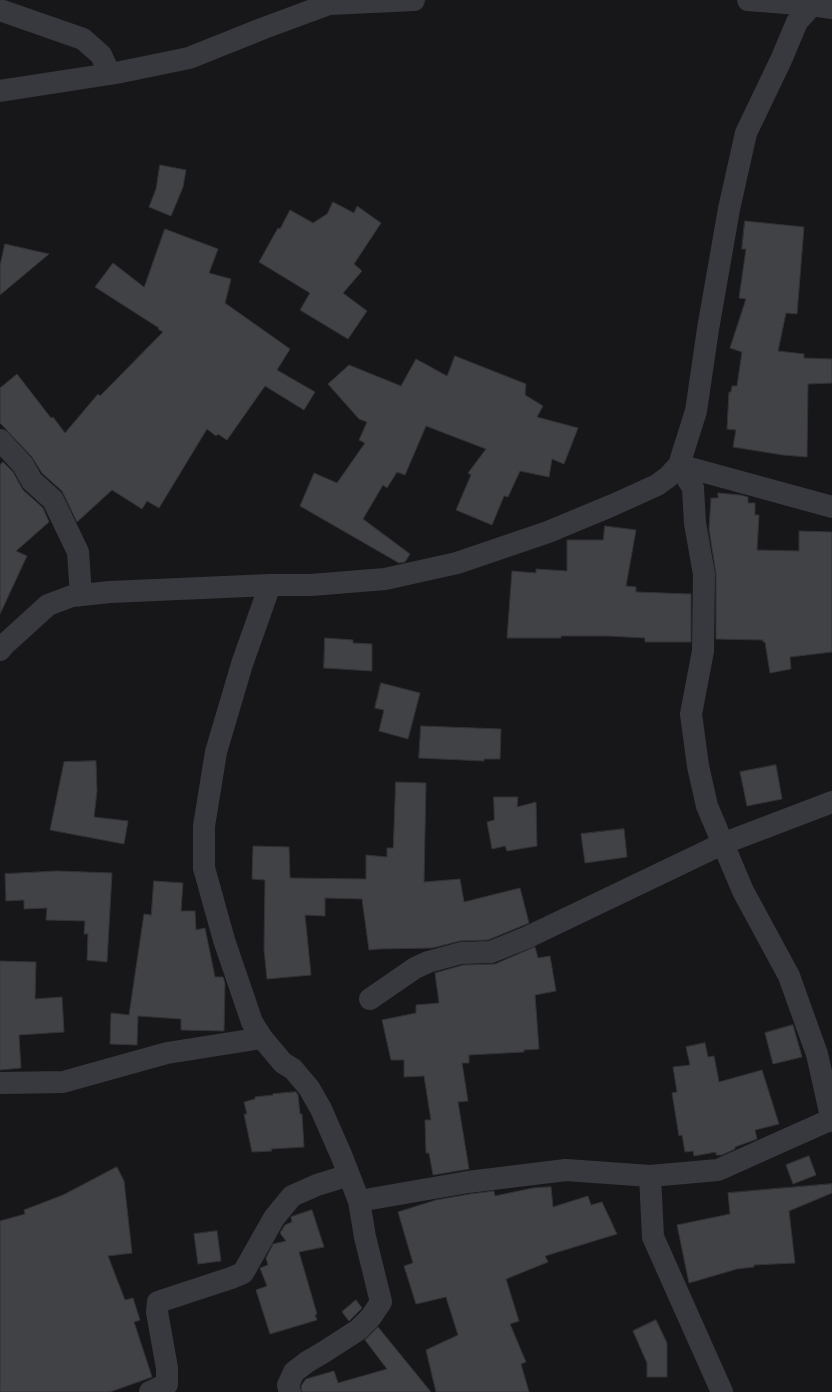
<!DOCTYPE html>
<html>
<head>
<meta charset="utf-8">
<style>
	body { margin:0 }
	canvas { display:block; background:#171719 }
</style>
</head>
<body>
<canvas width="832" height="1392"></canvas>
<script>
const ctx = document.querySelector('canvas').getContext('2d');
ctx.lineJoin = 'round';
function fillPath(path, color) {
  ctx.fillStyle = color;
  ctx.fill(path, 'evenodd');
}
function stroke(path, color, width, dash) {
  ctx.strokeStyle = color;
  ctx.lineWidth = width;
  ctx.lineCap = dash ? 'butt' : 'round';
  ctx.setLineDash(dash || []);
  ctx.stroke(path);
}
const building = new Path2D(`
	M160 165 186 170 183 187 171 216 149 207 156 189Z
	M333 202 354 213 357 206 381 223 354 264 362 271 343 293 367 311 348 339 300 310 310 293 259 262 278 228 280 229 290 210 313 223 327 214Z
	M745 221 804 227 797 314 786 313 778 351 804 354V358L832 359V383L808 384 807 457 783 455 733 447 736 430 727 429 729 392H731L732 386H737L742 352 730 348 746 299 739 298 746 249H742Z
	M165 229 218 249 209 273 231 279 225 303 290 349 277 370 315 392 304 410 265 386 227 440 218 434 216 436 207 429 159 508 147 501 142 509 112 490 77 522 62 491 42 473 32 457 0 423V388L17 374 51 418 53 417 65 433 98 394 100 396 163 332 158 329 159 328 95 287 113 263 144 287Z
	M5 244 49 254 0 295V266Z
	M455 356 526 384 525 395 543 406 537 417 578 428 564 464 552 459 549 477 520 471 508 497 504 496 492 525 456 510 471 475 468 473 486 449 426 426 405 475 397 472 387 488 383 485 363 519 410 554 405 562 399 563 300 506 314 473 337 483 365 443 359 440 367 422 359 419 328 384 349 365 401 386 416 359 447 376Z
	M3 462 13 472 23 490 43 508 49 522 16 551 27 556 0 614V465Z
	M718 493 740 495 748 497V503H755V515H759L757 550 799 551V531L832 532V652L790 657 791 669 770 673 765 642H763V640L716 639V574L709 529 711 498H718Z
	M605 526 636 530 626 586 636 587V592L691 594V642H645V638L608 636H561V638H507L512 571 536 573V569L567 571V540H603Z
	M325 638 353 640V643L372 644V671L324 668Z
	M381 683 420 693 408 739 379 731 384 710 375 708Z
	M421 726 501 729 500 759H484V761L419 758Z
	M96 761 97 791 94 817 128 821 124 844 50 830 64 762Z
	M776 765 782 799 747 806 740 772Z
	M396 782 426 783 424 882 460 879 464 902 520 888 529 923 488 940 460 941 432 948 379 949 369 950 362 899 325 898V916L305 915 311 975 267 979 264 949 265 880 252 879 253 846 289 847 290 878 366 879V855L387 857V848H393Z
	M494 797H518L517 807 536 802 537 846 507 851 505 846 492 849 487 822 494 820Z
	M624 829 627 857 585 863 581 834Z
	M58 871 112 873 107 962 87 960 88 934H84L85 921 46 920 47 908 24 909V900L6 901 5 874Z
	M154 881 183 883 181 911H195L196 930 205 928 215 977H223L225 983 224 1031 181 1030V1019L138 1016 137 1045 110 1044 111 1013 129 1015 144 914 151 915Z
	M535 947 538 958 550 956 556 991 535 995 539 1049 524 1050V1052L469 1055V1063H462L468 1101 458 1102 469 1169 433 1175 429 1153H426L425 1120H431L424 1076 404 1077V1060H391L382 1020 416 1013V1005L439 1003 435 973 463 965 495 964Z
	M0 961 36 962 35 999 62 997 64 1032 19 1035 21 1068 0 1070Z
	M793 1025 802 1057 773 1064 765 1033Z
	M705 1043 708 1057 714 1056 719 1082 762 1070 779 1124 755 1130 757 1139 735 1147V1149L722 1155H716V1152L694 1156 693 1151 685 1152 682 1135 679 1136 672 1093 677 1092 673 1067 690 1065 686 1047Z
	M296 1092 298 1095 300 1114H302L304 1147 271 1149 272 1151 252 1152 244 1114H247L244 1102 255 1099V1097L273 1095V1094Z
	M809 1156 816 1175 793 1184 786 1165Z
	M117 1167 124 1181 132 1253 108 1256 125 1300 133 1298 140 1320 134 1322 152 1377 110 1392H0V1221L25 1214 24 1210 63 1195Z
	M832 1184V1193L789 1211 795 1263 754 1265V1267L737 1269 689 1283 677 1225 730 1214 728 1193Z
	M551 1187 553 1207 588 1196 591 1205 602 1202 617 1234 545 1256 548 1262 506 1279 519 1321 510 1324 526 1362 521 1364 529 1392H436L426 1350 458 1335 446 1297 416 1304 404 1266 413 1263 398 1212 436 1200 470 1194 494 1191 495 1196 533 1188Z
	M312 1210 324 1247 299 1252 317 1314 315 1315 317 1320 270 1334 256 1290 267 1286 260 1268 268 1265 266 1258 273 1244 286 1241 280 1233 285 1225 292 1222 291 1217Z
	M217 1231 221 1261 198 1264 194 1234Z
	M356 1300 362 1308 349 1321 342 1312Z
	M656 1320 667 1343V1377H647V1363L633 1331Z
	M378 1327 431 1392H302L301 1386 306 1379 334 1371 338 1383 387 1369 365 1340Z`);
fillPath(building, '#414246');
stroke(building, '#323135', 1);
stroke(new Path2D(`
	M748 0 812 5
	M0 10 83 39 101 55 110 74
	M0 91 116 73 189 58 264 28 329 4 414 0
	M0 440 23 465 32 481 53 500 78 552 81 595
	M679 465 693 488 695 523 704 574 703 651 691 714 698 766 707 806 743 891 789 976 817 1054 832 1121
	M679 465 832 507
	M270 585 242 664 216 752 204 826V868L224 940 252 1022 262 1038 283 1063 293 1069 309 1088 321 1109 342 1157 359 1201 365 1237 381 1302 371 1317 358 1330 324 1352 307 1362 294 1372 288 1385 290 1392
	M0 650 5 644 48 605 72 596 110 592 270 585H311L385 579 457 563 548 532 613 505 657 485 668 477 679 465 696 411 708 329 729 209 746 133 781 60 797 22 812 5 832 8
	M370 999 415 968 428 962 461 953 491 952 528 937 722 844 832 802
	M0 1083 63 1082 167 1053 262 1038
	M359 1201 468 1182 566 1170 650 1176
	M150 1392 167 1384V1368L157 1312 158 1302 231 1278 243 1273 274 1218 292 1196 317 1185 349 1175
	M722 1392 653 1237 650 1176 718 1170 832 1119`), '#38393e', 22);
</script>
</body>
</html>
